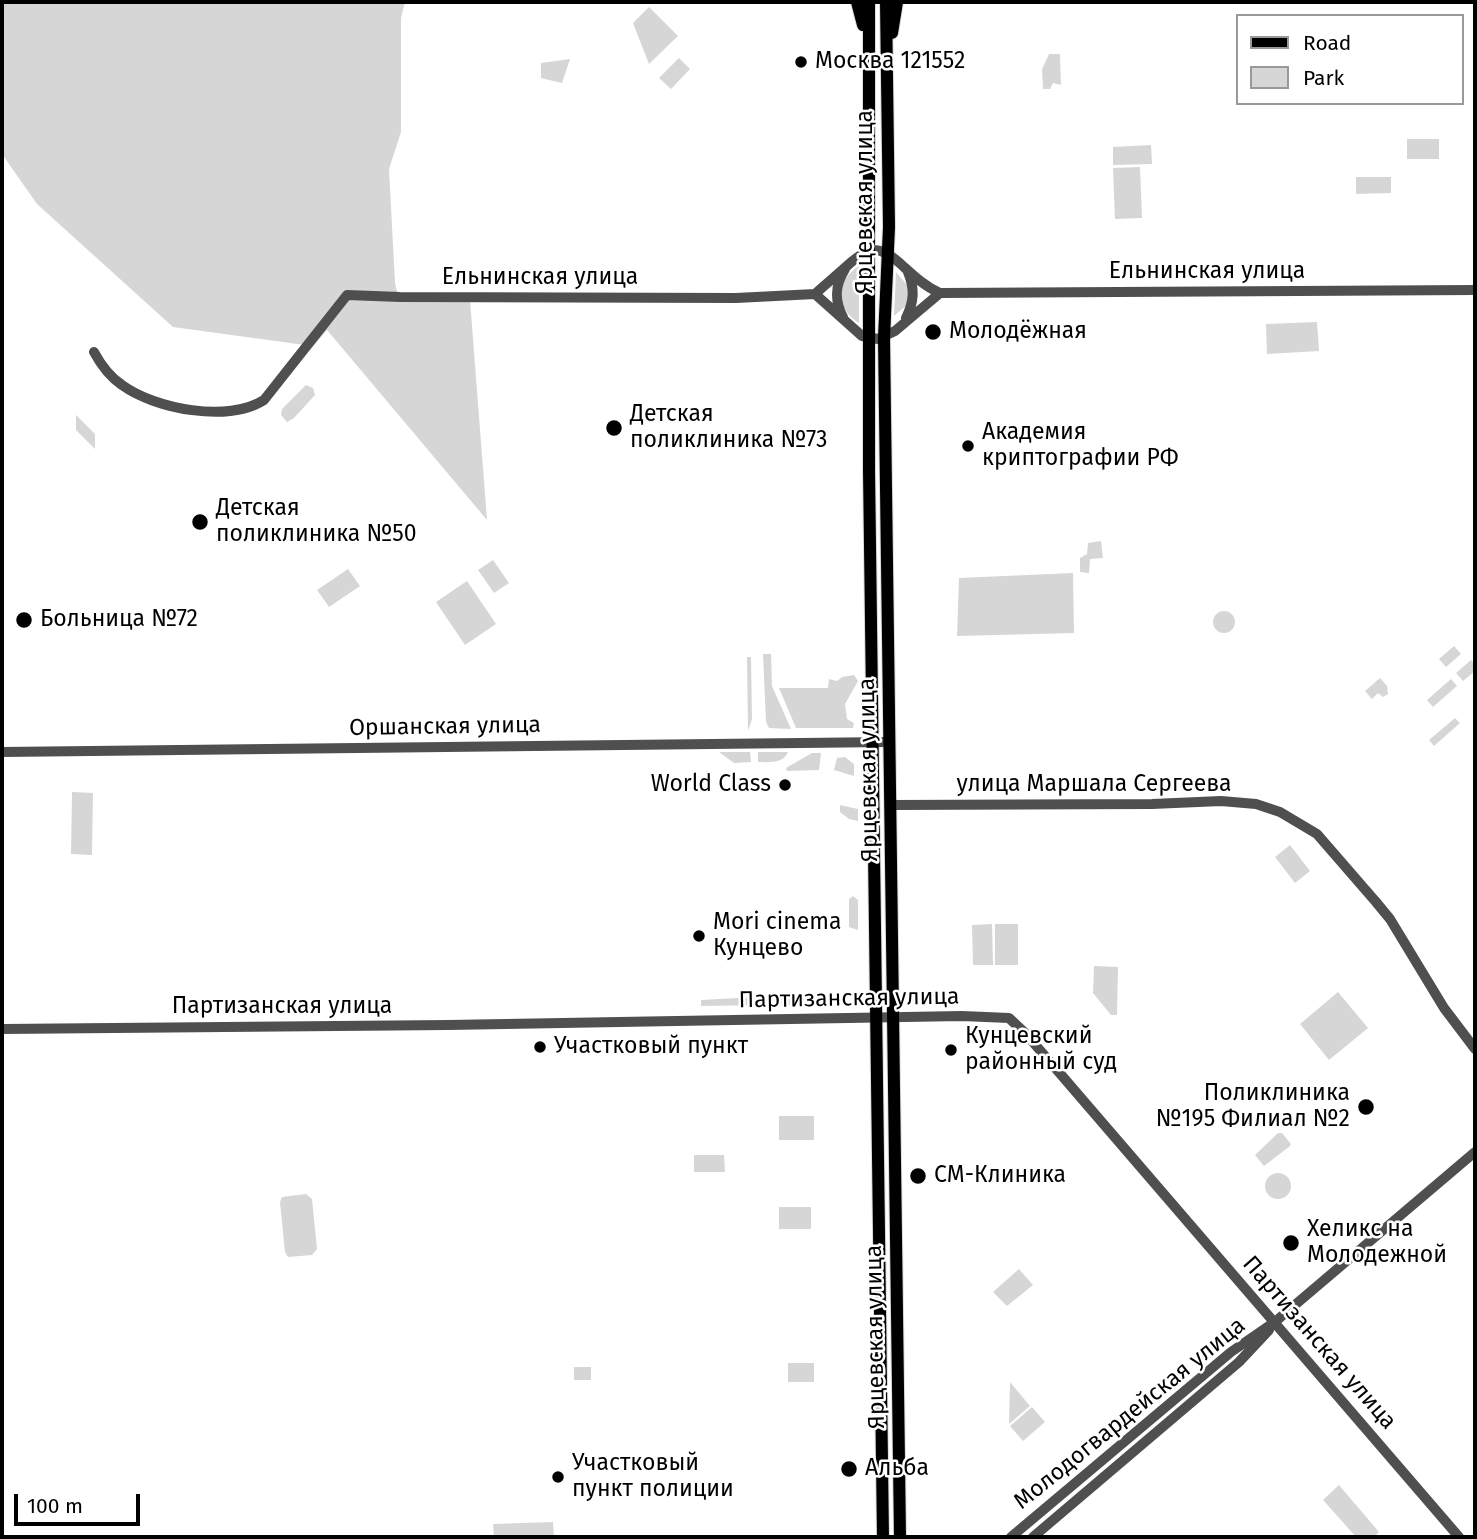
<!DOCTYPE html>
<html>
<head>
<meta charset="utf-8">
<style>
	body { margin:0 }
	#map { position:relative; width:1477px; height:1539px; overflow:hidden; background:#fff; font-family:"Fira Sans",sans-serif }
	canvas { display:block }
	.frame { position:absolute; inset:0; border:4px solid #000; pointer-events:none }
	.legend { position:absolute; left:1236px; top:14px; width:228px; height:91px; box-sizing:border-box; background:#fff; border:2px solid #999; margin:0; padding:9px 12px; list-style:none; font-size:21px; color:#000 }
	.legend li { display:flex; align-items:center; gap:14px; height:35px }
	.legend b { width:35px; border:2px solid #999 }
	.scale { position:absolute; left:14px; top:1494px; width:126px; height:32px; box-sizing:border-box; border:4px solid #000; border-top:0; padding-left:9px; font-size:21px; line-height:24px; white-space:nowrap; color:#000; -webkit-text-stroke:5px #fff; paint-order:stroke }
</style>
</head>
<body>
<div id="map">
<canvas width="1477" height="1539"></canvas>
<div class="frame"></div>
<ul class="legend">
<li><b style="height:9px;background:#000"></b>Road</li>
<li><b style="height:19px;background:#d6d6d6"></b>Park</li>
</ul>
<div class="scale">100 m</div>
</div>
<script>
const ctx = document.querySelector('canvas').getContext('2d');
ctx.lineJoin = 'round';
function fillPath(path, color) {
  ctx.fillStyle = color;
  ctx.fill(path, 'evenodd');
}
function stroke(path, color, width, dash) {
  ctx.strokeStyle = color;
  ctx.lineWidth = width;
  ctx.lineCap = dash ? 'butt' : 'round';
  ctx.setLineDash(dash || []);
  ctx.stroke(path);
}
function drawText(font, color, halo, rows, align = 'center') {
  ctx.font = font + ' "Fira Sans",sans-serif';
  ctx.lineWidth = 5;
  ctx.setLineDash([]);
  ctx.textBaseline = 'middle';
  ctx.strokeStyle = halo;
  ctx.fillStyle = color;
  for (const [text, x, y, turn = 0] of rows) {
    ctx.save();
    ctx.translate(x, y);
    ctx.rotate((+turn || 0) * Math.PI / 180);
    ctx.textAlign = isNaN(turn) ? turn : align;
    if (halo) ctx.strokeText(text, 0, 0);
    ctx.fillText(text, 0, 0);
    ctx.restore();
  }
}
fillPath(new Path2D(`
	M2 2H405L401 18V132L389 169 395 283 399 300H470L487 520 327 330 310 350 305 345 173 327 37 204 2 154Z
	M649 7 678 36 649 64 633 23Z
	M1060 54 1061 85 1053 83 1050 89H1043L1042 69 1049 54Z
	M679 58 690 69 671 89 659 78Z
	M570 59 562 83 541 78V63Z
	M1407 139H1439V159H1407Z
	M1151 145 1152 164 1113 165V147Z
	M1140 167 1142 218 1115 219 1113 168Z
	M1356 177H1391V193L1356 194Z
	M859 266V323C835 309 835 280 859 266Z
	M896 272 908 286V304L894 316Z
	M1317 322 1319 351 1267 354 1266 324Z
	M306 385 313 388 315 395 294 418 287 422 281 415 282 409Z
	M76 415 95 434V449L76 430Z
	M1101 541 1103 558 1090 559 1089 573 1080 572V558L1087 554 1088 543Z
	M493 560 509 583 494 593 478 570Z
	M348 569 360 586 329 607 317 590Z
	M1073 573 1074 633 957 636 959 578Z
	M467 581 496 624 465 645 436 602Z
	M1213 622a11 11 0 1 1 22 0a11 11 0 1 1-22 0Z
	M1454 646 1461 654 1446 667 1439 659Z
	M763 654H771L772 686 791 729 769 728 766 722Z
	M747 657H751L752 719 748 731Z
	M1471 660 1475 664V671L1463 681 1456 673Z
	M854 675 858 681 845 704 847 719 854 723 853 728H796L779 688H828L829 679 837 681 842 677Z
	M1380 678 1387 686 1388 694 1383 697 1378 693 1372 699 1365 691Z
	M1451 679 1457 686 1433 707 1427 700Z
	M1455 718 1460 723 1434 746 1429 740Z
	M719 752H750L751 762 734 763Z
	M788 752C783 764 769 762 758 762V752Z
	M812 753H821L819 770 787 771 786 768Z
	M845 757 854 764V776L834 770 837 758Z
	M72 792 93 793 92 855 71 854Z
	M840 805 858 809V821L849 819 840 812Z
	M1290 845 1310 871 1295 883 1275 857Z
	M853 896 858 900V930L849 927V899Z
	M992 924 993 965H973L972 925Z
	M995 924H1018V965H995Z
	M1094 966 1118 967 1117 1015H1111L1093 993Z
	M1338 992 1368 1028 1329 1060 1300 1024Z
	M756 997 760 1005 701 1006V1000Z
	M777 999H820L823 1004 780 1005Z
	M779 1116H814V1140H779Z
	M1278 1133H1282L1291 1144 1290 1146 1264 1166 1255 1155Z
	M694 1155H724L725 1172H694Z
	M1265 1186a13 13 0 1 1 26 0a13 13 0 1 1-26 0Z
	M306 1194 312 1199 317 1249 312 1255 288 1257 285 1252 280 1202 282 1197Z
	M779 1207H811V1229H779Z
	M1019 1269 1033 1285 1007 1306 993 1292Z
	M788 1363H814V1382H788Z
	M574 1367H591V1380H574Z
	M1010 1382 1030 1406 1009 1424Z
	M1032 1407 1045 1422 1023 1441 1010 1426Z
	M1339 1485 1379 1532 1374 1537H1356L1323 1500Z
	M553 1522 554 1537H494L493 1524Z`), '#d6d6d6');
const major = new Path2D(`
	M857 2 863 25
	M869 2V470L883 1537
	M886 2 889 227 884 338 900 1537
	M892 33 897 2`);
stroke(major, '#dbdbdb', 14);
stroke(new Path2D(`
	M815 294C826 284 837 275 848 265 871 244 882 246 904 267 915 277 926 287 940 293L1475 290
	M815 294 862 336 878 339 895 331 940 293
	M843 317C834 300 835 285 845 269
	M906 318C914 302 915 289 908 272
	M94 352C101 365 110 377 122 385 155 409 228 423 264 400L347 295 400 297 736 298 815 294
	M2 752 889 742
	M891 805 1152 804 1221 801 1256 804 1280 812 1317 834 1376 902 1390 919 1444 1008 1475 1049
	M2 1029 448 1025 962 1016 1009 1018 1026 1034 1459 1537
	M1011 1537 1231 1352 1276 1321 1475 1152
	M1033 1537 1239 1362 1269 1330`), '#4f4f4f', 10);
stroke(major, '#000', 12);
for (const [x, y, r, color] of [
	[801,62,7,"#000"],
	[933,332,9,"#000"],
	[614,428,9,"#000"],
	[968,446,7,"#000"],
	[200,522,9,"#000"],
	[24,620,9,"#000"],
	[785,785,7,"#000"],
	[699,936,7,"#000"],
	[540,1047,7,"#000"],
	[951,1050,7,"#000"],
	[1366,1107,9,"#000"],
	[918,1176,9,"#000"],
	[1291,1243,9,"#000"],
	[849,1469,9,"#000"],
	[558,1477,7,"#000"]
]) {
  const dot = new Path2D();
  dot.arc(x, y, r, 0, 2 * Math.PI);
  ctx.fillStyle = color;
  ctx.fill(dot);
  stroke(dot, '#fff', 2.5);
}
drawText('23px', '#000', '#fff', [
	["Москва 121552",815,62],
	["Молодёжная",949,332],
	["Детская",630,415],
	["поликлиника №73",630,441],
	["Академия",982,433],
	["криптографии РФ",982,459],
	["Детская",216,509],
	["поликлиника №50",216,535],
	["Больница №72",40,620],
	["World Class",771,785,"right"],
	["Mori cinema",713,923],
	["Кунцево",713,949],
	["Кунцевский",965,1037],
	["районный суд",965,1063],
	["Участковый пункт",554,1047],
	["Поликлиника",1350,1094,"right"],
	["№195 Филиал №2",1350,1120,"right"],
	["СМ-Клиника",934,1176],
	["Хеликс на",1307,1230],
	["Молодежной",1307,1256],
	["Участковый",572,1464],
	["пункт полиции",572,1490],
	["Альба",865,1469]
], 'left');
drawText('23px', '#000', '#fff', [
	["Ярцевская улица",866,202,-90],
	["Ельнинская улица",1207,272],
	["Ельнинская улица",540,278],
	["Оршанская улица",445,727,-1],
	["Ярцевская улица",869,770,-91],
	["улица Маршала Сергеева",1094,785],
	["Партизанская улица",849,999,-1],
	["Партизанская улица",282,1007],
	["Ярцевская улица",876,1337,-91],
	["Партизанская улица",1319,1343,49],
	["Молодогвардейская улица",1130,1414,-39]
]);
</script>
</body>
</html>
